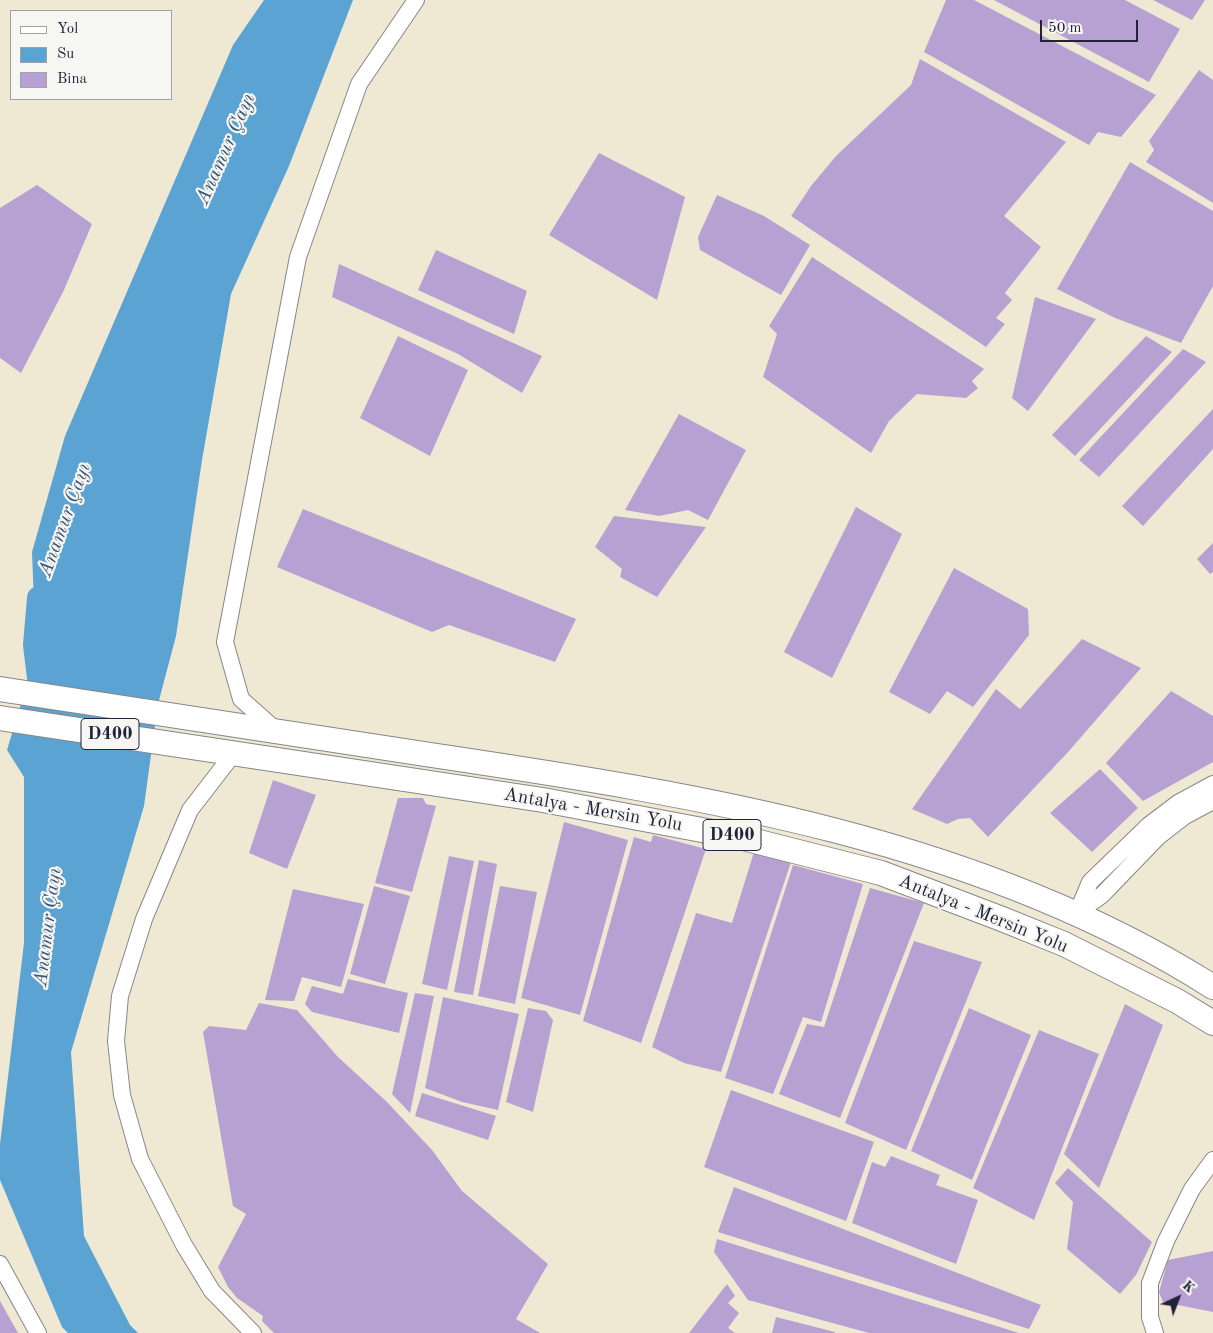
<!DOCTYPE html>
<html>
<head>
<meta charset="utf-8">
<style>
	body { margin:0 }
	#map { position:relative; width:1213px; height:1333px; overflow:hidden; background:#efe9d4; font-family:"Old Standard TT",serif }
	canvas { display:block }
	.legend { position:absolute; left:10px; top:10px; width:162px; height:90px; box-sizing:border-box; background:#f6f6f2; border:1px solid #a1a1a9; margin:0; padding:6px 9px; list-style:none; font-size:15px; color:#22223b }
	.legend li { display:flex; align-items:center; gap:10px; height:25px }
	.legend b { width:25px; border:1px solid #a1a1a9 }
	.north { position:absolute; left:1153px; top:1273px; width:50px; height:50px; -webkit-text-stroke:4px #f6f6f2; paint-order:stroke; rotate:43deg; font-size:14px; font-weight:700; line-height:20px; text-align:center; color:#22223b }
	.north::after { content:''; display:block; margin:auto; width:18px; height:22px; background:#22223b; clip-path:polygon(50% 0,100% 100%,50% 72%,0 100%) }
	.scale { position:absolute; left:1040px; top:20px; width:98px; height:22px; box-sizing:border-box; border:2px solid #22223b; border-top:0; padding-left:6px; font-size:15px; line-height:18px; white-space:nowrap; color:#22223b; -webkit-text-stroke:4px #f6f6f2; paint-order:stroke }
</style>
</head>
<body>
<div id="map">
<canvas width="1213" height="1333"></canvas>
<ul class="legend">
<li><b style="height:6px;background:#fff"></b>Yol</li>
<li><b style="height:14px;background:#5ba3d2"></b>Su</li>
<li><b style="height:14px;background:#b7a1d2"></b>Bina</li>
</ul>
<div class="north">K</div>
<div class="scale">50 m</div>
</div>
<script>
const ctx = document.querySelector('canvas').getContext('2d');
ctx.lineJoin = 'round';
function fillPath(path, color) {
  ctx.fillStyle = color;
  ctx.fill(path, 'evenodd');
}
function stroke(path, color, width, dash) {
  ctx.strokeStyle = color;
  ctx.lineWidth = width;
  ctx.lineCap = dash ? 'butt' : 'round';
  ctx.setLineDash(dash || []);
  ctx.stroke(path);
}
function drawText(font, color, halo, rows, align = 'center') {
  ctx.font = font + ' "Old Standard TT",serif';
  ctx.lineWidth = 4.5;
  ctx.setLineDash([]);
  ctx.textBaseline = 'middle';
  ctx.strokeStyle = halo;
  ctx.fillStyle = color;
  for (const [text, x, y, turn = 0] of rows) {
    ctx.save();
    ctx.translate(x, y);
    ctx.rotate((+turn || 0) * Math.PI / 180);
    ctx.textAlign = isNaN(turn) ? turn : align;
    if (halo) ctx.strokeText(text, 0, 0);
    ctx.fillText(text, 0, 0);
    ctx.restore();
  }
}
fillPath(new Path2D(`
	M264 0H353L289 166 231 294 202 460 176 636 158 704 144 806 71 1052 84 1236 130 1325 138 1333H68L62 1327 0 1180V1144L24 943V777L7 750 36 654 32 552 65 436 233 45Z`), '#5ba3d2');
stroke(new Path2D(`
	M39 598 35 645 40 686`), '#5ba3d2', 24);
fillPath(new Path2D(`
	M946 0H974L1156 95 1121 137 1098 132 1089 145 924 52Z
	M994 0H1125L1180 29 1149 82Z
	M1153 0H1205L1192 20Z
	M920 59 1066 142 1004 216 1041 247 1005 293 1012 300 996 318 1005 324 986 347 791 216 811 186 836 156 911 85Z
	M1199 70 1213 80V203L1146 162 1154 150 1149 141Z
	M599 153 685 197 657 300 549 235Z
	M1130 162 1213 211V286L1181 343 1115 318 1057 289Z
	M37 185 92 224 64 290 21 373 0 358V208Z
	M717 195 764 216 810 245 781 295 700 250 698 237Z
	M436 250 527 291 514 334 418 290Z
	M812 257 984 369 972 381 978 388 966 398 917 394 889 421 871 453 763 377 777 334 769 326Z
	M339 264 542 356 522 393 458 354 332 297Z
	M1035 297 1096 319 1028 411 1012 398Z
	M398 336 468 370 430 456 360 418Z
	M1146 336 1172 352 1075 456 1052 435Z
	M1183 349 1206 362 1099 477 1079 460Z
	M1213 409V449L1143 526 1122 506Z
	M679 414 746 450 708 520 688 510 659 516 625 510Z
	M856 507 902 534 832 678 784 652Z
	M303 509 576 619 555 662 449 625 432 632 277 567Z
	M614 516 706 527 657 597 620 577 622 569 595 547Z
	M1213 543V572L1210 574 1197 559Z
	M954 568 1028 609 1029 635 973 707 947 691 930 714 889 692Z
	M1082 639 1141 668 1069 751 988 837 970 818 958 819 947 824 912 809 996 689 1020 709Z
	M1171 691 1213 716V762L1143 801 1106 763Z
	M1100 769 1138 808 1092 852 1050 813Z
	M273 780 316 795 287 869 249 853Z
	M398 798H423L426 804 436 806 412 892 375 883Z
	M564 822 628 840 580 1015 521 998Z
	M653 835 706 849 641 1043 583 1021 634 837 651 842Z
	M754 852 791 862 721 1072 684 1063 652 1047 696 913 732 923Z
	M449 856 474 861 447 990 422 984Z
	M479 860 497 864 473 995 454 992Z
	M793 865 863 884 821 1022 803 1017 773 1094 725 1078Z
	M374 886 410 896 385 984 350 974Z
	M500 886 537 892 515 1004 478 996Z
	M870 888 924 903 840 1118 779 1094 807 1024 824 1027Z
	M293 889 364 904 341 987 302 977 294 1001 265 1000Z
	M914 941 982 962 906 1150 845 1123Z
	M348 979 408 993 399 1033 312 1012 305 1004 312 986 343 994Z
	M415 993 434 996 410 1113 392 1094Z
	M443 997 519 1014 498 1110 462 1102 425 1088Z
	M259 1003 297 1010 338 1057 387 1102 432 1150 462 1191 548 1264 516 1319 540 1333H274L262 1321 263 1316 237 1298 228 1287 218 1267 246 1214 233 1206 203 1032 209 1026 246 1030Z
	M1125 1004 1163 1025 1099 1188 1064 1154Z
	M528 1008 546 1011 553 1020 533 1112 506 1102Z
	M969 1008 1031 1035 972 1180 911 1151Z
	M1039 1030 1099 1054 1034 1220 973 1188Z
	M731 1090 874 1142 846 1221 704 1167Z
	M422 1093 496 1116 488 1140 415 1116Z
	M891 1156 940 1175 936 1185 978 1200 956 1264 852 1223 872 1162 885 1167Z
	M1068 1168 1152 1242 1136 1275 1120 1294 1067 1249 1073 1202 1055 1183Z
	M734 1187 1041 1305 1029 1329 718 1232Z
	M717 1239 1019 1333H869L748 1300 714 1252Z
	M1213 1251V1312L1163 1302 1159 1292 1168 1260Z
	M727 1284 735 1296 728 1303 739 1313 728 1328 735 1333H689Z
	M0 1301 18 1333H0Z
	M776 1317 835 1332V1333H772Z`), '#b7a1d2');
const minor = new Path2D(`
	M278 732 241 699 225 642 298 257 359 84 416 0
	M234 753 190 810 144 919 120 996 116 1041 122 1095 140 1159 184 1245 212 1291 253 1333
	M1077 913 1090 882 1149 825 1178 803 1213 784
	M1077 913 1102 895 1158 837 1185 816 1213 801
	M0 1264 38 1333
	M1155 1333 1150 1317V1283L1166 1241 1192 1189 1213 1160`);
const highway = new Path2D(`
	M0 689C144 711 287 733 431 755 699 795 980 839 1213 987
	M0 718 543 800 739 837 881 873 1002 919 1064 944 1177 1001 1213 1023`);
stroke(minor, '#888688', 18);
stroke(highway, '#888688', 26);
stroke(minor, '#fff', 16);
stroke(highway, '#fff', 24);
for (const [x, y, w] of [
	[110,734,58],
	[732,835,58]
]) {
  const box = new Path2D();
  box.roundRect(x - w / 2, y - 15.5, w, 31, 4);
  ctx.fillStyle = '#f6f6f2';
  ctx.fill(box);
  stroke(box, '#22223b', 1);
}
drawText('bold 18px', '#22223b', null, [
	["D400",110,734],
	["D400",732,835]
]);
drawText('19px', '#22223b', '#f6f6f2', [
	["Antalya - Mersin Yolu",593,810,10],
	["Antalya - Mersin Yolu",983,914,22]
]);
drawText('italic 20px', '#395677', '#f6f6f2', [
	["Anamur Çayı",226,149,-66],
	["Anamur Çayı",65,520,-70],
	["Anamur Çayı",48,927,-83]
]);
</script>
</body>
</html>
